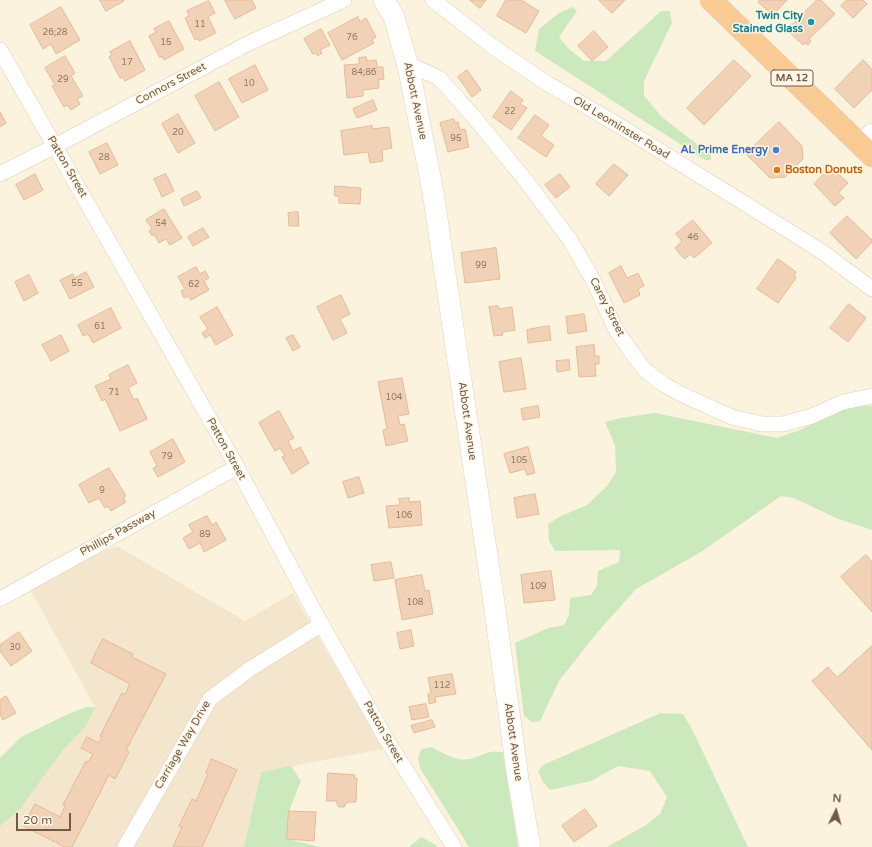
<!DOCTYPE html>
<html>
<head>
<meta charset="utf-8">
<style>
	body { margin:0 }
	#map { position:relative; width:872px; height:847px; overflow:hidden; background:#fcf3de; font-family:"Varela Round",sans-serif }
	canvas { display:block }
	.north { position:absolute; left:816px; top:791px; width:40px; height:40px; -webkit-text-stroke:3px #fff7e5; paint-order:stroke; rotate:5deg; font-size:11px; font-weight:700; line-height:16px; text-align:center; color:#725a47 }
	.north::after { content:''; display:block; margin:auto; width:14px; height:18px; background:#725a47; clip-path:polygon(50% 0,100% 100%,50% 72%,0 100%) }
	.scale { position:absolute; left:16px; top:813px; width:55px; height:18px; box-sizing:border-box; border:2px solid #725a47; border-top:0; padding-left:5px; font-size:12px; line-height:14px; white-space:nowrap; color:#725a47; -webkit-text-stroke:3px #fff7e5; paint-order:stroke }
</style>
</head>
<body>
<div id="map">
<canvas width="872" height="847"></canvas>
<div class="north">N</div>
<div class="scale">20 m</div>
</div>
<script>
const ctx = document.querySelector('canvas').getContext('2d');
ctx.lineJoin = 'round';
function fillPath(path, color) {
  ctx.fillStyle = color;
  ctx.fill(path, 'evenodd');
}
function stroke(path, color, width, dash) {
  ctx.strokeStyle = color;
  ctx.lineWidth = width;
  ctx.lineCap = dash ? 'butt' : 'round';
  ctx.setLineDash(dash || []);
  ctx.stroke(path);
}
function drawText(font, color, halo, rows, align = 'center') {
  ctx.font = font + ' "Varela Round",sans-serif';
  ctx.lineWidth = 3;
  ctx.setLineDash([]);
  ctx.textBaseline = 'middle';
  ctx.strokeStyle = halo;
  ctx.fillStyle = color;
  for (const [text, x, y, turn = 0] of rows) {
    ctx.save();
    ctx.translate(x, y);
    ctx.rotate((+turn || 0) * Math.PI / 180);
    ctx.textAlign = isNaN(turn) ? turn : align;
    if (halo) ctx.strokeText(text, 0, 0);
    ctx.fillText(text, 0, 0);
    ctx.restore();
  }
}
fillPath(new Path2D(`
	M117 546 245 621 293 593 383 749 261 772 244 847H0V776L38 742 95 707 27 584Z`), '#f4e5cd');
fillPath(new Path2D(`
	M573 7 577 11 559 37 567 47 584 61H606L661 11H670L672 23 644 81V96L662 117 711 155V160H705L535 51 539 29 559 13Z
	M863 405 872 406V530L836 518 794 498 781 496 701 552 636 589 596 634 559 681 540 721 532 722 524 716 515 643 548 628 564 625 569 615 570 598 591 595 597 586 598 571 619 562 620 550 555 551 549 541 548 524 561 516 587 505 607 486 616 472 615 445 605 422 621 418 655 413 777 438 800 430 836 412Z
	M86 707H95L86 726 64 749 18 811 0 826V758L21 737 66 715Z
	M661 713 683 714 691 727 748 847H607L646 825 660 814 667 797 650 771 618 766 591 781 550 790 543 782 538 771 543 765Z
	M432 747C444 754 459 763 473 758 487 754 487 750 503 752L518 847H469L420 768 418 759 421 749Z
	M291 766 301 781 289 811 287 839 320 847H244L261 772Z
	M421 837 436 845 437 847H409Z`), '#cce9bd');
const building = new Path2D(`
	M100 0H124V1L106 11Z
	M225 0H252L256 8 235 19Z
	M470 0H486L480 8Z
	M506 0H521L539 11 526 33 497 16Z
	M599 0H625L612 13Z
	M760 0H787L773 15 758 2Z
	M817 0H821L835 14 809 39 811 41 808 45 805 43 803 45 787 30Z
	M847 0H863L867 4 853 18 841 6Z
	M209 1 215 13 208 17 216 33 199 41 198 38 195 40 185 18 189 16 187 11Z
	M61 7 80 40 56 54 51 44 43 49 30 25Z
	M358 17 360 22 366 18 376 37 372 40 374 43 342 60 328 33Z
	M169 21 184 49 164 60 162 56 160 58 149 36 156 32 154 29Z
	M321 29 330 45 320 50 322 53 318 56 316 53 313 54 304 39Z
	M594 31 608 47 592 61 578 46Z
	M130 41 145 70 125 81 123 77 120 78 109 57 112 55 110 52Z
	M65 56 75 73 71 76 83 96 77 99 80 104 71 110 67 105 64 107 52 86 55 85 45 68Z
	M366 57 367 61 376 60 377 67H383L384 79 378 80 379 88 363 90V96L347 98 344 65 359 64V58Z
	M734 60 751 76 704 125 687 108Z
	M863 60 872 69V90L854 108 835 89Z
	M255 65 268 90 242 103 229 79Z
	M467 70 481 90 472 97 458 77Z
	M219 82 239 117 215 131 195 96Z
	M511 91 523 100 520 104 527 108 511 130 493 117Z
	M373 100 377 110 357 118 353 109Z
	M0 112 6 123 0 127Z
	M178 114 195 143 178 153 162 124Z
	M535 115 549 125 541 136 554 145 546 157 518 138Z
	M454 119 455 123 458 122 460 130 465 129 469 147 448 152 440 123Z
	M779 122 802 146 803 159 785 177 770 178 746 154Z
	M372 126V129L389 127 392 148 382 150 383 161 370 163 368 152 344 155 341 131Z
	M107 143 118 165 100 174 89 152Z
	M614 164 628 175 609 196 596 184Z
	M829 169 831 171 833 169 848 183 838 193 844 198 835 206 814 184Z
	M35 174 43 190 24 200 16 185Z
	M166 174 174 191 162 197 154 179Z
	M560 174 570 187 556 198 545 185Z
	M335 186 361 188 360 204 339 203V196H335Z
	M197 191 201 198 184 206 181 199Z
	M164 209 182 238 170 245 166 239 159 243 154 234 152 236 149 231 152 229 146 220Z
	M298 212 299 226H289L288 213Z
	M847 216 872 240V242L856 259 830 233Z
	M693 220 712 243 694 258 691 254 684 259 675 248 682 241 676 234Z
	M203 228 209 237 193 246 188 237Z
	M496 248 500 279 465 283 461 253Z
	M778 259 796 272 794 276 796 278 778 303 757 289Z
	M621 266 627 278 638 273 644 286 638 289 640 295 624 303 609 273Z
	M196 267 200 274 205 271 209 278 204 281 209 290 191 300 188 296 184 298 181 291 185 289 178 277Z
	M86 272 94 287 70 299 60 280 73 274 74 278Z
	M29 275 38 293 24 301 15 282Z
	M341 295 350 314 340 319 347 333 333 340 317 307Z
	M849 304 866 318 848 342 830 328Z
	M498 306 499 309 512 307 515 330 502 332 503 335 494 336 489 307Z
	M217 307 233 335 216 345 210 335 205 338 202 333 208 329 200 317Z
	M111 308 121 328 93 343 88 334 83 336 78 325Z
	M584 314 587 331 568 334 566 317Z
	M549 326 551 340 528 343 527 330Z
	M61 335 69 351 51 361 42 345Z
	M293 335 300 347 293 351 286 338Z
	M594 345 595 356H599V364H595L596 376 579 377 576 347Z
	M521 358 526 389 504 392 499 362Z
	M569 360 570 370 557 372 556 361Z
	M128 365 137 383 128 388 134 400 137 398 147 419 120 431 105 399 102 401 95 386 111 379 109 375Z
	M402 378 409 414 398 416 400 425 404 424 408 441 386 446 383 430 387 429 378 382Z
	M538 406 540 417 523 420 521 409Z
	M279 411 294 438 288 441 293 451 300 447 309 463 292 474 282 457 285 456 280 448 275 451 259 423Z
	M173 439 185 462 158 477 153 468 157 466 150 452Z
	M528 447 535 473 527 475 525 469 510 473 504 454Z
	M109 468 126 496 123 498 126 502 111 511 108 506 105 508 99 498 89 503 79 485Z
	M359 477 364 493 348 498 343 482Z
	M535 494 539 514 517 518 514 498Z
	M409 498V502L420 501 422 525 389 528 386 506 400 505 399 499Z
	M207 516 212 525 216 522 226 540 204 552 200 543 189 549 183 538 193 532 189 525Z
	M866 555 872 562V612L841 577Z
	M391 562 394 578 374 581 371 565Z
	M551 571 555 600 524 603 521 575Z
	M422 575 425 591 429 590 433 614 402 620 395 580Z
	M411 630 414 646 400 649 397 633Z
	M19 632 32 651 11 666 0 651V645Z
	M103 639 133 654 132 657 166 674 126 750 129 752 115 779 109 775 72 847H65L23 826 35 804 60 817 65 806 63 805 86 761 88 762 93 754 81 748 87 737 99 743 102 737 100 736 122 693 125 695 130 684 91 663Z
	M872 646V750L812 681 828 667 837 677Z
	M452 674 456 694 435 697 436 702 429 704 428 694 431 693 428 678Z
	M6 696 16 713 3 720 0 714V700Z
	M426 704 429 717 412 720 409 707Z
	M432 720 435 727 414 733 411 726Z
	M212 759 237 770 202 847H173L182 827 179 826 192 799 196 801 208 774 206 773Z
	M328 773 355 775 354 778H357L356 802H347L344 807H339L337 804V801H327Z
	M585 809 597 826 574 842 562 826Z
	M289 811 316 812 314 841 287 839Z`);
fillPath(building, '#f2d2b6');
stroke(building, '#e5ba96', 1);
const minor = new Path2D(`
	M433 0 492 46 545 82 628 131 821 251 872 289
	M0 50 237 467 313 609 385 737 454 847
	M408 64 439 78 473 116 526 181 570 240 593 280 615 328 632 353 645 370 663 384 683 395 732 417 762 424H783L812 416 843 402 872 396
	M0 174 55 146 247 44 344 0
	M0 599 237 467
	M125 847 210 699 250 669 322 624`);
const secondary = new Path2D(`
	M384 0 394 17 409 70 433 192 494 603 518 779 530 847
	M862 145 872 134`);
const trunk = new Path2D(`
	M711 0 872 156`);
stroke(minor, '#e0cfbb', 16);
stroke(secondary, '#e5d1b9', 22);
stroke(trunk, '#e0dbd7', 23);
stroke(minor, '#fff', 15);
stroke(secondary, '#fff', 21);
stroke(trunk, '#faca94', 22);
for (const [x, y, r, color] of [
	[811,22,4,"#0f9aa8"],
	[776,150,4,"#3f7fe0"],
	[777,170,4,"#e8710a"]
]) {
  const dot = new Path2D();
  dot.arc(x, y, r, 0, 2 * Math.PI);
  ctx.fillStyle = color;
  ctx.fill(dot);
  stroke(dot, '#fff7e5', 1.5);
}
drawText('9px', '#927863', null, [
	["11",200,25],
	["26;28",55,33],
	["76",352,38],
	["15",166,43],
	["17",127,63],
	["84;86",364,73],
	["29",63,80],
	["10",249,84],
	["22",510,112],
	["20",178,133],
	["95",456,139],
	["28",104,158],
	["54",161,224],
	["46",693,238],
	["99",481,266],
	["55",77,284],
	["62",194,285],
	["61",100,327],
	["71",114,393],
	["104",394,398],
	["79",167,457],
	["105",519,461],
	["9",102,491],
	["106",404,516],
	["89",205,535],
	["109",538,587],
	["108",415,603],
	["30",15,648],
	["112",442,686]
]);
for (const [x, y, w] of [
	[792,78,42]
]) {
  const box = new Path2D();
  box.roundRect(x - w / 2, y - 8, w, 16, 3);
  ctx.fillStyle = '#fff7e5';
  ctx.fill(box);
  stroke(box, '#725a47', 1);
}
drawText('bold 10px', '#725a47', null, [
	["MA 12",792,78]
]);
drawText('bold 11px', '#0d838f', '#fff7e5', [
	["Twin City",803,16],
	["Stained Glass",803,29]
], 'right');
drawText('11px', '#725a47', '#fff7e5', [
	["Connors Street",171,84,-28],
	["Abbott Avenue",415,101,78],
	["Old Leominster Road",621,128,31],
	["Patton Street",67,167,60],
	["Carey Street",607,307,63],
	["Abbott Avenue",467,421,82],
	["Patton Street",226,449,61],
	["Phillips Passway",118,533,-29],
	["Patton Street",383,732,60],
	["Abbott Avenue",513,742,82],
	["Carriage Way Drive",183,745,-60]
]);
drawText('bold 11px', '#366cbe', '#fff7e5', [
	["AL Prime Energy",768,150]
], 'right');
drawText('bold 11px', '#c56008', '#fff7e5', [
	["Boston Donuts",785,170]
], 'left');
</script>
</body>
</html>
